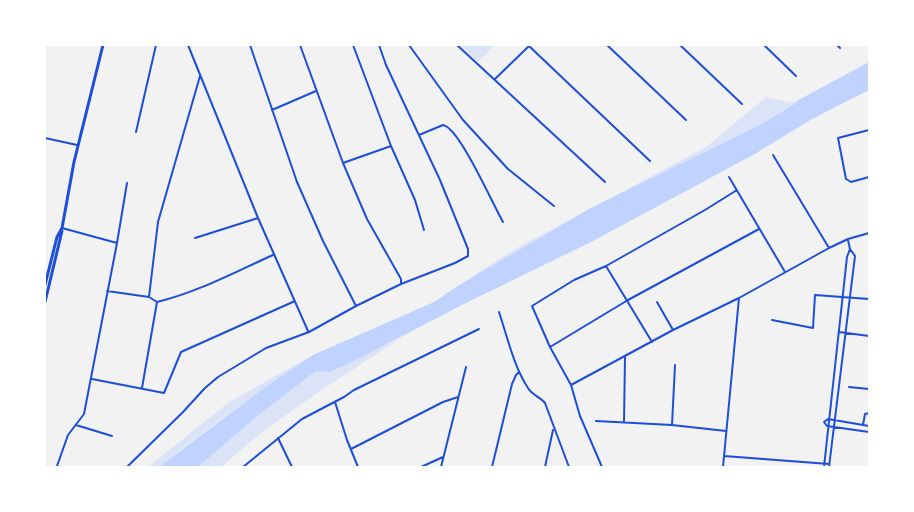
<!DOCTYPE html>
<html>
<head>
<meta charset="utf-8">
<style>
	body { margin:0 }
	#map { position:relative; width:914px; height:512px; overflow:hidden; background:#f2f2f2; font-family:"Fira Sans",sans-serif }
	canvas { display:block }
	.frame { position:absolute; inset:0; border:46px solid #fff; pointer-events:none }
</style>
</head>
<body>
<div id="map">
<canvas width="914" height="512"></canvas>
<div class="frame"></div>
</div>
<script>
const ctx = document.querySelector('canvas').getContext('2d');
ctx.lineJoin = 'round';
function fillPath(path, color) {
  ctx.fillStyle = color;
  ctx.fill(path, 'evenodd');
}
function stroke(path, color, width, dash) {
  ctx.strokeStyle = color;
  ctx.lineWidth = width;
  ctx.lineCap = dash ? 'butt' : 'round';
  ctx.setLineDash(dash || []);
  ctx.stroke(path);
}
fillPath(new Path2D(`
	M461 45H495L478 62Z
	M766 97 793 103 803 98 760 125 453 289 513 250 706 147Z
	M401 338 320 391 262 432 221 467H198L261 413 316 371 330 372Z
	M313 355C262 389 212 425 164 463L161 467H148L229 402Z`), '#dbe4f7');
fillPath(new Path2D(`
	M869 62V90L812 119 753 155 591 242 464 304 362 357 330 372 316 371 261 413 198 467H161L164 463 264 388 313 355 434 302 453 289 589 209 760 125 799 101 793 103Z`), '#bfd3fe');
stroke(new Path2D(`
	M188 45 258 218 308 331
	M250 45 297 182 323 241 356 306
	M300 45 343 163 367 219 401 279V284
	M353 45 391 146
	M409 45 463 120 508 169 554 206
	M457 45 605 182
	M607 45 686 120
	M680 45 742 104
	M764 45 796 76
	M837 45 840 48
	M529 46 650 161
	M495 79 530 45
	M272 110 316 91
	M869 130 838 138 846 179 851 182 869 177
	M136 132 156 45
	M419 135 443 125C459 127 493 205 503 222
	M45 138 77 145
	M773 155 829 248
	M343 163 391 146 415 200 424 230
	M729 177 785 272
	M62 228 117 243
	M195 238 258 218
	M606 266 652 342
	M107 291 149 297 157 302C198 292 235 272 273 255
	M149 297 158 222 200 76
	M657 302 673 330
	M499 312C507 336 514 367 528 388 532 395 540 397 545 403L569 467
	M772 320 813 328 815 295 869 299
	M839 332 869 336
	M550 347 628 300 759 229
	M92 379 164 393 181 352 295 301
	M571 385 673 330 739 298 829 248 848 239 869 233
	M849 387 869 389
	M142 388 157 302
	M335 402 347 440 358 467
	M596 421 672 425 726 431
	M624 422 625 357
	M824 422 827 426 869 432
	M824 422 828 419 869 426
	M76 425 112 436
	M672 425 675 365
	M863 425 865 414 869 413
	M278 438 292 467
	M351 449 443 402 458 397
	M724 456 829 464
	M57 466 68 435 84 414 117 243 127 183
	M127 467 183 412 205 388 218 377 266 348 309 332 356 306 401 284 455 263 468 256V249L440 180 386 65 379 45
	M243 467 302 419 344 397 354 390 479 329
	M421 467 443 457
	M441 467 466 367
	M492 467 512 384 516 375 519 372
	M545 467 553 430
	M602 467 580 416 571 385 550 347 532 306 574 280 606 266 705 210 737 190
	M723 467 739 298
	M824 467 847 257 850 249
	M829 467 855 256 850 249 848 240`), '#1d4ed8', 2);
stroke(new Path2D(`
	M45 285 57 237 62 228 74 162 103 45
	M45 302 62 231`), '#1d4ed8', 3);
</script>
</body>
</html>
